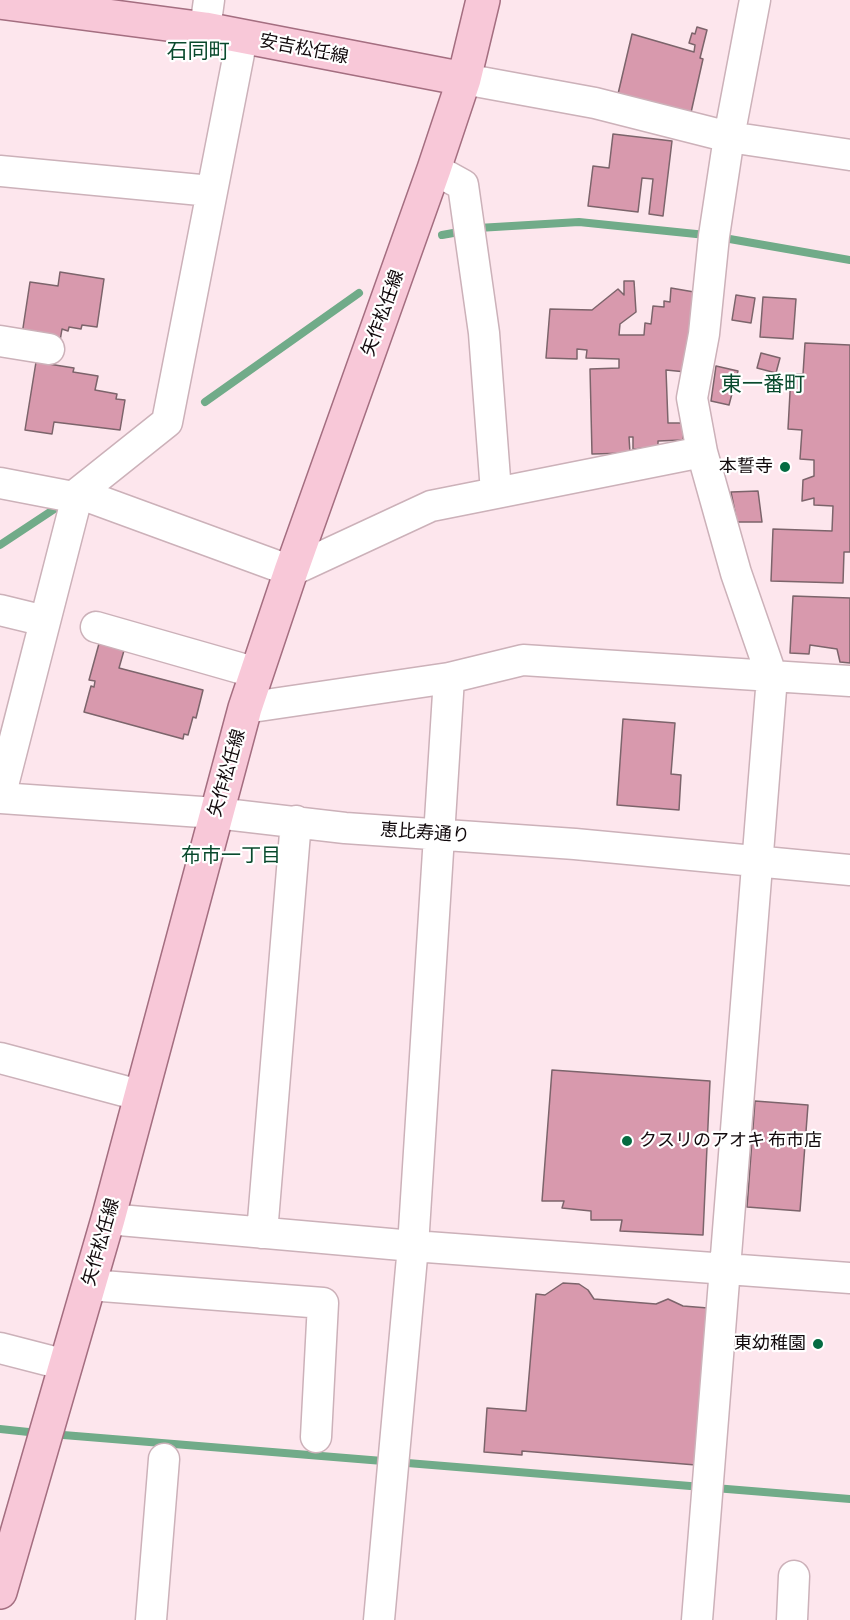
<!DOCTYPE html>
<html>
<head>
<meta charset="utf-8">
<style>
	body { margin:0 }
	canvas { display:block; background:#fde6ed }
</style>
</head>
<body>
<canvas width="850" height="1620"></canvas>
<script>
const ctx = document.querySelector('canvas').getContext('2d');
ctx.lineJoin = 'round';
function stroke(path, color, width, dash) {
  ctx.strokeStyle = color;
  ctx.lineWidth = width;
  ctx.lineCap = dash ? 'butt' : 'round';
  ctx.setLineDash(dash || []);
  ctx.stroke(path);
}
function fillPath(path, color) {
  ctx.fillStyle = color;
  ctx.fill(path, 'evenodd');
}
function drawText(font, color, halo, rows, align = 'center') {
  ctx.font = font + ' "Alegreya Sans","Noto Sans JP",sans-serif';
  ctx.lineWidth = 4.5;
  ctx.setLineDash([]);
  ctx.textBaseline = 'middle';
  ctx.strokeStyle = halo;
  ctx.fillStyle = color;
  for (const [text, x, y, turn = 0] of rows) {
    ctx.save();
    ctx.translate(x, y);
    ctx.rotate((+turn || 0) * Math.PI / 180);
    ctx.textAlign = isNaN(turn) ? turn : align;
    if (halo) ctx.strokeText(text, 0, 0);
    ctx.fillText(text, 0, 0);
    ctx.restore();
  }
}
stroke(new Path2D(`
	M478 228 579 222 706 235
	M442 235 459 232
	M724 238 850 260
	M205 402 359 293
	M0 545 62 504
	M0 1429 38 1433
	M51 1434 850 1499`), '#71ab89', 8);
const building = new Path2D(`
	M697 27 707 30 700 58 703 59 690 117 641 109 644 100 618 94 632 34 694 52 695 45 689 43 692 33 695 34Z
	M613 134 672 141 663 216 649 214 653 179 642 178 638 212 588 206 593 166 609 168Z
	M60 272 104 279 97 327 82 325 81 329 69 327 68 331 62 329 59 347 21 341 30 282 58 286Z
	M624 281H634L636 312 620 324 619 335H644L645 323 651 324 653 306 664 307V301L670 302 671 288 700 293 686 372 666 370 668 423H684L683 440 658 441V447L633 449V437H629L630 453 592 454 590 369 619 368V359L586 358 587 350 577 349V359L546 358 550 309 592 310 618 289 624 295Z
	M736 295 755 298 751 323 732 320Z
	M763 297 796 299 793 339 760 337Z
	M805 343 850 345V552H844L843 583 771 581 773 529 832 531 833 506 814 505V498L802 501 803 480 814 476V460L800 459 802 430 788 429 791 374H803Z
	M761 353 780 358 776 373 757 368Z
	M36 362 74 368 73 372 98 376 95 390 117 394 116 399 125 400 120 430 54 422 52 434 25 430Z
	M716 366 738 371 729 405 711 401Z
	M758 491 762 522H737L731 492Z
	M793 596 850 598V663L840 662 837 649 810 645 809 654 790 653Z
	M100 640 125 647 119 668 203 690 196 718 193 717 188 735 184 734 183 739 84 712 91 686 94 687 95 681 89 680Z
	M623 719 675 723 671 774 681 775 679 810 617 805Z
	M552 1070 710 1081 703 1235 620 1231 622 1220H591V1211L562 1208 564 1201H542Z
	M755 1101 808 1105 800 1211 747 1207Z
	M563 1283 579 1284 588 1290 594 1299 656 1304 668 1299 683 1306 708 1308 696 1465 522 1451V1455L484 1452 487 1408 526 1411 536 1294 545 1295Z`);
fillPath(building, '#d899ad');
stroke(building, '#7c646b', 1.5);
const minor = new Path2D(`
	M205 29 209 0
	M464 79 595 103 729 137 850 155
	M434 169 463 185 484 333 496 492
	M0 171 211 191
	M0 341 49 349
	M0 483 73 497 78 493 291 571 431 506 702 452
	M0 610 45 621
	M96 627 257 673
	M245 708 449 678 523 660 850 681
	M0 797 78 493 167 422 242 38
	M0 798 216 813 345 828 575 844 850 870
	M0 1058 139 1095
	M108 1219 413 1246 850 1278
	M262 1233 296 821
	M89 1285 323 1303 316 1437
	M0 1348 66 1365
	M151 1620 164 1459
	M379 1620 413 1246 449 678
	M697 1620 772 677 736 573 702 452 692 398 704 334 714 236 729 137 755 0
	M792 1620 794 1576`);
const major = new Path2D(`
	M0 2 205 29 464 79
	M0 1592 108 1219 245 708 291 571 434 169 464 79 483 0`);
stroke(minor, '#ccb1b9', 33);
stroke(major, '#a46e80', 36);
stroke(minor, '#fff', 30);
stroke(major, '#f8c8d8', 33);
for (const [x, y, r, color] of [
	[785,467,6,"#046b41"],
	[627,1141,6,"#046b41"],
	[818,1344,6,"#046b41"]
]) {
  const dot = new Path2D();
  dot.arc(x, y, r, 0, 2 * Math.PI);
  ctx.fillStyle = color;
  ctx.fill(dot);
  stroke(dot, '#fff', 2);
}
drawText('18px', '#11090c', '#fff', [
	["安吉松任線",304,49,11],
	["矢作松任線",383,313,-70],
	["矢作松任線",227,773,-74],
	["恵比寿通り",425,833,4],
	["矢作松任線",101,1242,-74]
]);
drawText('18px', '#11090c', '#fff', [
	["本誓寺",773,467],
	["クスリのアオキ 布市店",639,1141,"left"],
	["東幼稚園",806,1344]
], 'right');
drawText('20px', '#094a2d', '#fff', [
	["布市一丁目",231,856]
]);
drawText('21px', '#094a2d', '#fff', [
	["石同町",198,52],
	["東一番町",763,385]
]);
</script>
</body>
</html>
